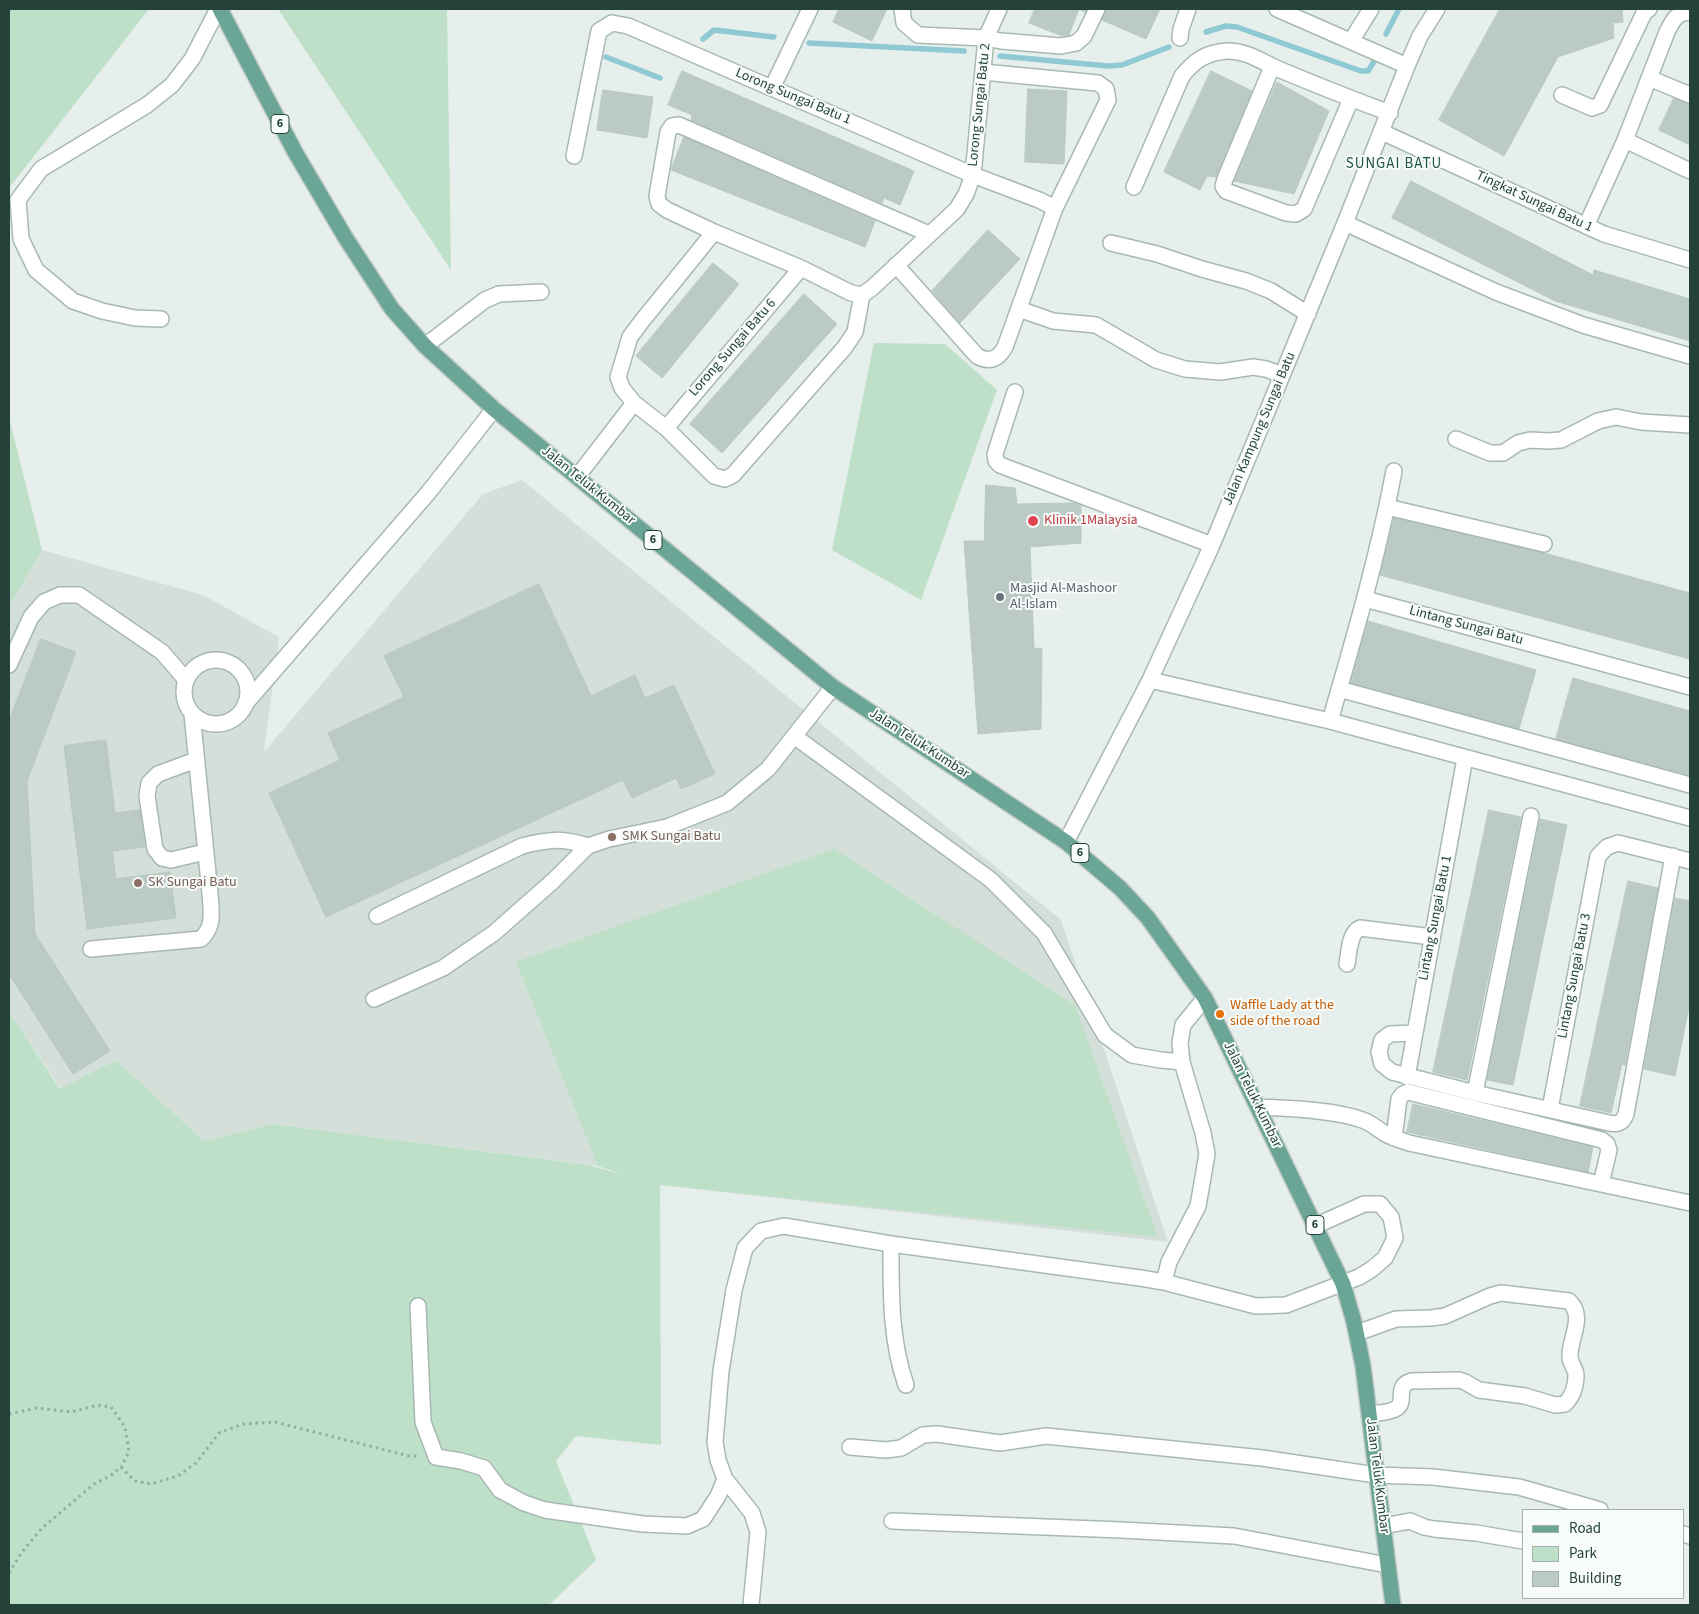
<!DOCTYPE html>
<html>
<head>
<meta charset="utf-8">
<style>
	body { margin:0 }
	#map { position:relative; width:1699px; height:1614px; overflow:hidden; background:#e6efeb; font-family:"Source Sans 3",sans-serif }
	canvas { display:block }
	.frame { position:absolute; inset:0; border:10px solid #24423a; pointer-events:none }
	.legend { position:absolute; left:1522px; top:1509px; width:162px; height:90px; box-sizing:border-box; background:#f7fbf9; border:1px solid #a3b1ad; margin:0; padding:6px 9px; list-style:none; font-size:15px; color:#24423a }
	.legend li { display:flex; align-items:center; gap:10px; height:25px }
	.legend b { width:25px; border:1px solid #a3b1ad }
</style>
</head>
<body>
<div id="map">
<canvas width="1699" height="1614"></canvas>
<div class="frame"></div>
<ul class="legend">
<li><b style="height:6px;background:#6aa596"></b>Road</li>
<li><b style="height:14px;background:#bfe0c8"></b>Park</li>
<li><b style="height:14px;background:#bbcac4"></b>Building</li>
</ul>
</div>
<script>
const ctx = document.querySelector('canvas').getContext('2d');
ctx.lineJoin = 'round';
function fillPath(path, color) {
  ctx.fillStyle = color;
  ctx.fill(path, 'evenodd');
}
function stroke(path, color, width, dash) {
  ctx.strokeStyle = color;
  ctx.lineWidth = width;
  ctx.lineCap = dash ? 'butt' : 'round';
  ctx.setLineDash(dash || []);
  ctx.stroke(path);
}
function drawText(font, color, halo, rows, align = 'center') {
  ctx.font = font + ' "Source Sans 3",sans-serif';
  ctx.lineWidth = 4;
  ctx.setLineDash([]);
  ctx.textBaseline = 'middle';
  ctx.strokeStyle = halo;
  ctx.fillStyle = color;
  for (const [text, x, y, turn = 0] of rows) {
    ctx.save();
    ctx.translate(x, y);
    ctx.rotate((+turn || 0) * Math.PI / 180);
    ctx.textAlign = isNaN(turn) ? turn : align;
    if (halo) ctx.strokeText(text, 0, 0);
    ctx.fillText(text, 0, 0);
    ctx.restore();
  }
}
fillPath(new Path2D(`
	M522 480 1061 920 1168 1242 660 1185 598 1166 272 1124 204 1141 116 1060 61 1089 9 1012V607L42 550 203 595 279 637 264 752 483 494Z`), '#d4dfda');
fillPath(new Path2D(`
	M9 9H149L9 188Z
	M278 9H447L451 270Z
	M874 343 945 344 997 390 921 600 832 550Z
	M9 417 42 550 9 607Z
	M834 849 1075 1005 1158 1237 660 1185 661 1445 576 1436 556 1461 596 1560 549 1605H9V1012L60 1089 116 1060 204 1141 272 1124 589 1165 624 1175 598 1166 516 962Z`), '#bfe0c8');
stroke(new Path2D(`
	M1206 32 1226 26 1237 27 1361 71H1368L1375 60
	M1386 34 1399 9
	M703 39 714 30 774 37
	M809 43 964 51
	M1000 56 1108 66 1122 65 1169 47
	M606 57 660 78`), '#8ec9d4', 5.5);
const building = new Path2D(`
	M839 9H887L872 41 833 22Z
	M1035 9H1087L1085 12 1079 9 1069 35 1062 36 1029 23Z
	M1106 9H1160L1146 39 1102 20Z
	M1500 9H1622L1623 22 1613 23 1614 38 1558 57 1504 156 1439 120Z
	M682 71 914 171 900 205 884 198 882 203 691 120 692 115 668 105Z
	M1211 71 1252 91 1216 177 1207 176 1200 190 1164 172Z
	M1277 82 1329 111 1294 194 1234 181Z
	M1028 89 1067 91 1064 164 1025 162Z
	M603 90 653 97 647 138 597 130Z
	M1674 98 1690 104V145L1659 130Z
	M684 137 875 221 865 247 671 170Z
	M1411 181 1593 275 1594 270 1690 299V341L1555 301 1392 218Z
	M988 230 1020 259 960 323 932 291Z
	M713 263 739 284 662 378 636 356Z
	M804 294 837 324 722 453 690 424Z
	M986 485 1015 488 1017 504 1074 503 1081 506V543L1030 547 1034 648 1042 649 1041 729 978 734 964 541H984Z
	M1394 518 1544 553 1690 593V659L1380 575Z
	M539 584 591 696 635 675 645 698 674 685 715 774 681 789 676 778 632 798 623 780 326 917 269 793 340 760 328 733 404 697 384 656Z
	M1368 621 1536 670 1519 729 1351 683Z
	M41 639 76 652 27 781 35 934 110 1051 73 1074 9 974V721Z
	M1573 678 1690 711V775L1556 739Z
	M106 740 115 813 140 810 145 847 112 851 116 879 170 872 176 918 87 929 64 746Z
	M1489 810 1521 817 1467 1080 1433 1072Z
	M1540 819 1567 825 1513 1085 1487 1080Z
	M1628 881 1658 888 1625 1065 1622 1064 1611 1113 1580 1106Z
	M1675 898 1690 901V1002L1675 1076 1644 1069Z
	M1413 1104 1593 1147 1588 1172 1407 1132Z`);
fillPath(building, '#bbcac4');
stroke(building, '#b8c9c2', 1);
const minor = new Path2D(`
	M902 9 904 23 918 35 986 38 1001 41 1061 46 1076 43 1084 36 1097 9
	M1277 9 1407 66
	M612 23 628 26 973 175 1039 200 1055 208
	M1180 38 1181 29 1188 9
	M1351 41 1371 9
	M1272 67 1225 179 1223 186 1226 191 1286 213 1296 214 1304 209 1351 99
	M1649 78 1690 95
	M772 88 810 9
	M1562 95 1592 108 1600 105 1644 13 1649 9
	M1382 132 1604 234 1690 260
	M1625 140 1690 171
	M574 156 599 31 612 23
	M1134 187 1182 76C1194 61 1205 53 1226 51 1247 50 1265 64 1283 71 1319 86 1354 100 1390 113
	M1345 223 1496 292 1583 325 1690 356
	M1586 226 1625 140 1667 32C1673 20 1676 13 1690 12
	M714 232 642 321 630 337 618 377 622 388 634 403 666 428 714 476 725 479 733 475 845 347 855 332 862 295
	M1111 243 1157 254 1202 269 1246 281 1271 291 1308 314
	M896 265 977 356C990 363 998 359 1005 347L1055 208 1108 100 1106 89 1098 83 983 72
	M862 295 851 293 801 268 714 232 667 210 659 204 657 196 668 132 672 126 679 125 929 234
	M862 295 872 288 957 209 966 194 973 175 986 38 999 9
	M1019 309 1053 321 1096 325 1156 360 1185 369 1220 372 1253 367 1266 369 1282 375
	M161 319 135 318 102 311 73 301 36 270 21 239 18 200 41 169 147 105 172 85 192 59 218 9
	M425 346 485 300 499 294 541 292
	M1015 392 995 454 996 461 1000 465 1212 545
	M666 428 801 268
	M1456 439 1490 453H1503L1518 443 1530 440 1548 441 1561 440 1598 421 1616 417 1641 422 1690 425
	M577 477 634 403
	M1387 507 1544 544
	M1365 599 1690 687
	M184 692a32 32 0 1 1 64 0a32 32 0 1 1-64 0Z
	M9 665 31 617 44 602 60 595H79L162 652 186 680
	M1150 680 1330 721 1690 818
	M1339 689 1690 785
	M245 704 428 493 494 409
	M1330 721C1354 638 1378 556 1394 471
	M794 736 991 880 1044 933 1105 1035 1132 1055 1161 1060 1182 1062
	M196 760 158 774 149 783 147 796 155 849 162 858 171 860 205 852
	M1066 842 1150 680 1212 545 1345 223 1407 66 1420 36 1437 9
	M377 916 522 846C550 839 561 838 588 846
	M91 949 201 939C215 926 211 911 210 893L192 714
	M1347 964C1349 953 1349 933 1360 928L1432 937
	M374 999 443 968 494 933 553 881 588 846 609 839 667 827 727 803 768 769 833 687
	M1414 1033 1390 1034 1382 1040 1379 1052 1382 1064 1392 1072 1475 1093 1609 1123C1619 1125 1623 1122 1626 1114L1673 856
	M1407 1077 1465 758
	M1475 1093 1531 816
	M1258 1107C1288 1108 1338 1110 1365 1121 1372 1124 1378 1129 1384 1133 1392 1138 1401 1140 1409 1143L1601 1184 1609 1150 1607 1144 1602 1140 1408 1092 1403 1094 1399 1099 1394 1138
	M1550 1109 1598 856 1607 847 1618 843 1690 861
	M1601 1184 1690 1203
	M891 1244C891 1292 890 1339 906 1385
	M1164 1282 1169 1262 1198 1206 1207 1154 1203 1133 1182 1062 1180 1043 1183 1025 1205 998
	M418 1306 423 1422 436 1457 461 1461 484 1468 500 1490 524 1503 545 1510 643 1524 687 1526 703 1519 718 1496 725 1479
	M1357 1333 1396 1319 1431 1318 1445 1316 1490 1296 1501 1293 1569 1301C1586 1317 1569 1338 1570 1357 1570 1363 1576 1369 1576 1375 1576 1386 1572 1397 1565 1404L1555 1405 1525 1396 1479 1390 1465 1382 1459 1380 1411 1381C1394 1387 1407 1400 1397 1408 1390 1413 1377 1413 1369 1414
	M850 1447 886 1450 901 1448 923 1435 937 1434 1000 1443 1046 1436 1262 1458 1376 1475 1433 1477 1519 1487 1600 1510
	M892 1521 1121 1530 1234 1536 1387 1565
	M1383 1526 1410 1521 1424 1527 1434 1529 1476 1533 1523 1541
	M1683 1534 1690 1536
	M751 1605 758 1532 752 1513 725 1479 718 1460 715 1442 721 1371 734 1290 745 1248 761 1231 784 1226 891 1244 1140 1278 1164 1282 1256 1306 1286 1305 1359 1277 1372 1269 1385 1258 1395 1238 1391 1217 1380 1204H1364L1315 1226`);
const major = new Path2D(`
	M220 9 295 152 345 237 392 309 425 346 494 409 833 687 1066 842 1120 888 1148 918 1205 998 1343 1284 1354 1322 1363 1366 1393 1605`);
stroke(minor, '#a8b8b2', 18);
stroke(major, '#c2cac8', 18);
stroke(new Path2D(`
	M9 1414 37 1408 71 1412 98 1405 111 1407 125 1427 129 1452 121 1467
	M9 1573 22 1552 42 1528 94 1484 110 1476 121 1467 135 1481 151 1484 178 1476 196 1463 219 1433 243 1424 275 1422 409 1456H418`), '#86b3a5', 3, [2.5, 4]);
stroke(minor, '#fff', 15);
stroke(major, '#6aa596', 15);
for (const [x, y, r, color] of [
	[1033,521,6,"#e0444e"],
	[1000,597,5,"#6b7280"],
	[612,837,5,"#8d6e63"],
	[138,883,5,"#8d6e63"],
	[1220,1014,5,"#e8710a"]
]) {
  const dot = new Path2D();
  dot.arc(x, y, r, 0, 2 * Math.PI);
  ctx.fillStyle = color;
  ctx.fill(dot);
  stroke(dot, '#f7fbf9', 2);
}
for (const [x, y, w] of [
	[280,124,18],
	[653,540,18],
	[1080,853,18],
	[1315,1225,18]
]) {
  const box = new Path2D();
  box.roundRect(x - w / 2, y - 9.5, w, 19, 4);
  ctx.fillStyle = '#f7fbf9';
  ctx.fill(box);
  stroke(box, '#24423a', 1);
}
drawText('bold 12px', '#24423a', null, [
	["6",280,124],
	["6",653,540],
	["6",1080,853],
	["6",1315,1225]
]);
drawText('14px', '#24423a', '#f7fbf9', [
	["Lorong Sungai Batu 1",793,97,23],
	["Lorong Sungai Batu 2",980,105,-84],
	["Tingkat Sungai Batu 1",1534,202,25],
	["Lorong Sungai Batu 6",733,348,-49],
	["Jalan Kampung Sungai Batu",1260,429,-67],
	["Jalan Teluk Kumbar",588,486,39],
	["Lintang Sungai Batu",1466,626,15],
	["Jalan Teluk Kumbar",919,744,33],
	["Lintang Sungai Batu 1",1436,918,-79],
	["Lintang Sungai Batu 3",1575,976,-79],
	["Jalan Teluk Kumbar",1252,1095,64],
	["Jalan Teluk Kumbar",1377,1476,83]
]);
drawText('14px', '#be3a42', '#f7fbf9', [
	["Klinik 1Malaysia",1044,521]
], 'left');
drawText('14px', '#5b616d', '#f7fbf9', [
	["Masjid Al-Mashoor",1010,589],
	["Al-Islam",1010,605]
], 'left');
drawText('14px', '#785e54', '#f7fbf9', [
	["SMK Sungai Batu",622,837],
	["SK Sungai Batu",148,883]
], 'left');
drawText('14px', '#c56008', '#f7fbf9', [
	["Waffle Lady at the",1230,1006],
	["side of the road",1230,1022]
], 'left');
ctx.letterSpacing = '1px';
drawText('15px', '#1f5548', '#f7fbf9', [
	["SUNGAI BATU",1394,165]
]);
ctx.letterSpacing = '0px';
</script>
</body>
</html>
